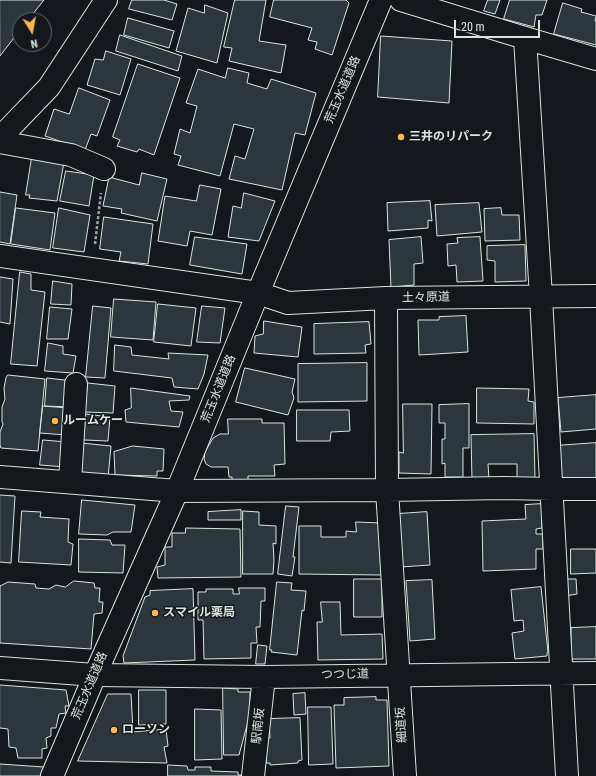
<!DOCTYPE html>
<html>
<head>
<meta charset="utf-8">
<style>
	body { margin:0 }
	#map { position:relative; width:596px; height:776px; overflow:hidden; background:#14181c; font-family:"Roboto Condensed",sans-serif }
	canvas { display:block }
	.north { position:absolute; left:12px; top:12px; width:40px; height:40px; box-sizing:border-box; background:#14181c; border:1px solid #626a69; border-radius:50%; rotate:169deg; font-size:11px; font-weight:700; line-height:16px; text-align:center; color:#d8e6dc }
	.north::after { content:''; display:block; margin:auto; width:14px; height:18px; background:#ffb74d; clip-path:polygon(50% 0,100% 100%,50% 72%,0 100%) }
	.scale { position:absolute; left:454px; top:20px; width:86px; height:18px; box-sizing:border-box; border:2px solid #d8e6dc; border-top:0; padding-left:5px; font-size:12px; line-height:14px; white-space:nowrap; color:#d8e6dc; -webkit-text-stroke:3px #14181c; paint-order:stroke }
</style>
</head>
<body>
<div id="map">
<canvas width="596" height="776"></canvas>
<div class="north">N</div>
<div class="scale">20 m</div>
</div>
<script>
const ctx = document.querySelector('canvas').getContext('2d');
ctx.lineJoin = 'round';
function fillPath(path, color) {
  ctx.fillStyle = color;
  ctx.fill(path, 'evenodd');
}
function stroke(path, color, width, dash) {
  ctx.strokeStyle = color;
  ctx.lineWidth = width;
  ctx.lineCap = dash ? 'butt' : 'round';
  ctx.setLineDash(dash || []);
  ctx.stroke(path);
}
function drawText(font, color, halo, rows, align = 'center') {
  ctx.font = font + ' "Roboto Condensed","Noto Sans JP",sans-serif';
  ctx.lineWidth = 3;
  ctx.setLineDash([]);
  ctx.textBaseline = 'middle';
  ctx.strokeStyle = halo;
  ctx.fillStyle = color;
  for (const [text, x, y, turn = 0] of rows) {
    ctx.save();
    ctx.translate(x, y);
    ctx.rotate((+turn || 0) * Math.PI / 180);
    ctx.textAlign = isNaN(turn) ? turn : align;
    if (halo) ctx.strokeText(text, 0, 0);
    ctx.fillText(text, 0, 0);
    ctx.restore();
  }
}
const building = new Path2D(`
	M0 0H44L28 20H20V30L0 56Z
	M132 0H164L177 4 172 20 129 9Z
	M235 0H266L259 41 286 45 281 73 229 61 232 48 224 47Z
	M274 0H346L349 3 332 55 315 49 317 42 308 40 312 28 270 17Z
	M488 0H500L495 14 484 11Z
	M510 0H547L542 15H536L534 27 504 19Z
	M563 3 582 9 581 12 596 16 595 21H596V45L554 34Z
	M205 5 228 13 217 63 176 51 188 8 204 13Z
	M128 18 174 31 169 48 124 35Z
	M120 35 182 56 178 71 116 51Z
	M381 36 452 41 449 103 378 97Z
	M106 51 131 59 120 95 87 85 95 59 103 60Z
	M138 64 180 78 154 155 139 149 137 152 117 146 120 140 113 137Z
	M228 68 249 73 247 83 267 89 271 79 316 93 305 135 295 133 282 190 229 179 235 156 245 159 254 129 234 124 220 176 178 165 181 156 174 154 180 129 190 133 197 106 186 103 198 69 225 78Z
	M79 88 110 100 97 136 91 134 85 150 45 136 54 109 69 114Z
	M32 157 64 162 57 201 29 198 30 195H26Z
	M66 171 94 175 89 206 60 201Z
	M142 173 167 179 157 221 121 213 122 209 103 206 109 177 139 185Z
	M200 185 221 189 212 235 190 231 187 246 158 241 165 196 196 201Z
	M0 192 17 195 10 244 0 242Z
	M244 193 275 201 259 241 228 237 233 206 241 208Z
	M430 201 432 221 428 220V228L388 231 387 203Z
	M479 203 482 232 437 236 435 205Z
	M16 208 55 213 50 250 11 244Z
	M59 208 90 215 84 252 53 248Z
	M501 208 502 215H519L520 240 485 241 484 209Z
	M104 217 153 224 148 264 119 261 121 252 100 249Z
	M195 237 247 244 242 274 190 265Z
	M421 237 423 263 414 264V285L391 287 389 240Z
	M480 237 483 281 457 282 456 265 448 266 447 244 458 243 457 238Z
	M525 245 526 281 495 282V261L487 260V246Z
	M20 272 31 274V290L45 292 37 366 11 364Z
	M0 277 13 279 10 324 0 322Z
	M53 281 72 284 71 305 51 304Z
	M114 299 156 302 153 340 111 337Z
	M158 304 196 308 191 346 154 342Z
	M93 306 111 308 105 378 86 377Z
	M202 306 225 308 220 343 197 342Z
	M50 307 72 309 68 339H47Z
	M466 316 468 352 419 355 418 320H439V317Z
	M264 321 302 327 298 357 254 353 255 336 263 334Z
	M369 322 371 344 365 345 366 353 314 354V324Z
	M48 343 63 346V354L76 356 73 373 45 371Z
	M115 345 131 347 132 355 169 359 168 353 208 355 204 374 198 389 174 387 172 378 114 371Z
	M367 363V401L298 402V364Z
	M245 368 295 379 292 392 294 398 288 415 236 402Z
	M8 375 45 379 38 451 1 448 0 445V432L3 424 2 422V407L5 399 4 388 6 378Z
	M47 378 73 381 71 407 45 406Z
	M88 383 115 386 113 413 85 412Z
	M131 388 190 396 189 400 169 401 171 411 183 412 179 427 126 422 125 410 131 408Z
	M477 388 529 389 528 401 534 402V424L477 423Z
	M596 395V429L561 432 558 398Z
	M403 404H432L431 474 399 473V452L403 453Z
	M469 404V448H463V477H445V463L442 464V439H445V423H439V405Z
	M43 406 68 408 67 435 40 433Z
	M297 410H349L350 431 331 432 330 441H297Z
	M86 414 110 417 108 441 84 440Z
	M228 419H262V423H284L285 464 274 465 275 476H248V482L232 483V477H229L228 467H211L206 464 204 459 205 452 213 438 220 434H228Z
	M534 434 535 479H517V464H488L489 479 472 480 471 435Z
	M43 440 67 442 66 467 40 465Z
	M81 443 111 446 108 478H87L81 470Z
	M596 443V480L557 478 555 446Z
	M133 446 164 449 163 471H157V476L115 475 114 452Z
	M0 495 15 496 11 563 0 562Z
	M82 500 135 505 131 532H113L107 535 79 534Z
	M542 504V528L536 529V534H543V549H536V569L483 571 482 521 526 519 525 505Z
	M286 506 299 507 293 557H295L292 576 278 574Z
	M241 510V520H208V512Z
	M22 511 41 512 40 517 69 519 68 542 73 544 71 565 19 562Z
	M243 511 259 512V525L276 526V544L273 543 274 560 273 574H243Z
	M427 512 430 565 401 567 398 514Z
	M356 522 382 523 381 575 299 574V526H321V537H346V531L356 532Z
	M186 528 240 529 241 577 158 578 157 567 165 565V547H172V533H185Z
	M79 539 110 540 112 545H125L123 573 79 572Z
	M571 549H596V573L571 574Z
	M354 579H382V617H354Z
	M564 579H576L577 594 565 596Z
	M432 580 435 639 410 641 406 581Z
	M74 581 94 583 95 588H100L99 602H103L102 613 94 614 91 649 0 643V586L8 582 35 584 36 588 49 589 56 585 65 587Z
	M277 582 292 583 291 590 306 591 304 611 302 610 297 655 271 652 272 650H270Z
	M541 587 548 652 547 653V656L515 659 512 633 524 631 523 620 514 621 511 590Z
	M239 588H265V601H261L260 627H256L257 643H251V658L204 659 203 620H198V592H206V589H233V594H239Z
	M193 589 195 660 124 663 123 656 145 597 150 595V591Z
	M321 602H340L341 635 382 634 383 659 318 660 317 622H322Z
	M596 627V659H571V628Z
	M258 645 267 646 265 664H256Z
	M0 685 66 690 69 706H65L66 713 59 714 56 728H51V736L46 738 47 748 42 749V758H18L16 748 9 747 8 729 0 728Z
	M223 688 238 689V692H250V714L239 755H224Z
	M139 690H166V724L139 725Z
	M305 693 306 714 294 715 293 694Z
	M108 694H131L133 732 166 729 168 746 164 747 167 763 78 761Z
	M376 697V700H387L389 766 336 768 334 705H344V698Z
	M308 707H331L333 764 309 765Z
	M195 709 221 710 222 759 195 760Z
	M300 718 302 760 298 761V763L270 765V763H266L265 739 270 738 269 719Z
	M0 764 44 767 40 776H0Z
	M168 765 187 766 188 770H195V767H211V771L238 772V775H241V776H168Z`);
fillPath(building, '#2c363c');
stroke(building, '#d8e6dc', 1);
const minor = new Path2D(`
	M401 0 525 38 596 59
	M525 38 541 297 567 776
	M0 138 49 87 106 0
	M0 142 71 155 104 169
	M0 256 258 293 288 303 386 298 596 296
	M386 298 387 490 405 776
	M0 477 177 491 387 490 504 488 551 489H596
	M70 482 76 384
	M0 668 95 675 264 677 596 673
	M253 776 264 677`);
const major = new Path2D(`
	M52 776 95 675 177 491 258 293 381 0`);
stroke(minor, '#d8e6dc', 24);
stroke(major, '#d8e6dc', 24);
stroke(new Path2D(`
	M95 244 101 193`), '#9da8a2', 2.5, [3, 2]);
stroke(minor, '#14181c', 22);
stroke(major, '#14181c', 22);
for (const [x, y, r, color] of [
	[401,137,4,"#ffb74d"],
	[55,421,4,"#ffb74d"],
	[155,613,4,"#ffb74d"],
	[114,730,4,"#ffb74d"]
]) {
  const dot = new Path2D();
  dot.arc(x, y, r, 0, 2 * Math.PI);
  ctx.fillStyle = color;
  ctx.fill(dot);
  stroke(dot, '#14181c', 1.5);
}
drawText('12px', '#d8e6dc', '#14181c', [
	["荒玉水道道路",343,90,-67],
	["土々原道",426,298,-1],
	["荒玉水道道路",219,389,-68],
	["つつじ道",345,675,-1],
	["荒玉水道道路",90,686,-67],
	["細道坂",402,725,-93],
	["駅南坂",259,726,-84]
]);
drawText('bold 12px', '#d8e6dc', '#14181c', [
	["三井のリパーク",409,137],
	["ルームケー",63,421],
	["スマイル薬局",163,613],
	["ローソン",122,730]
], 'left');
</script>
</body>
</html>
